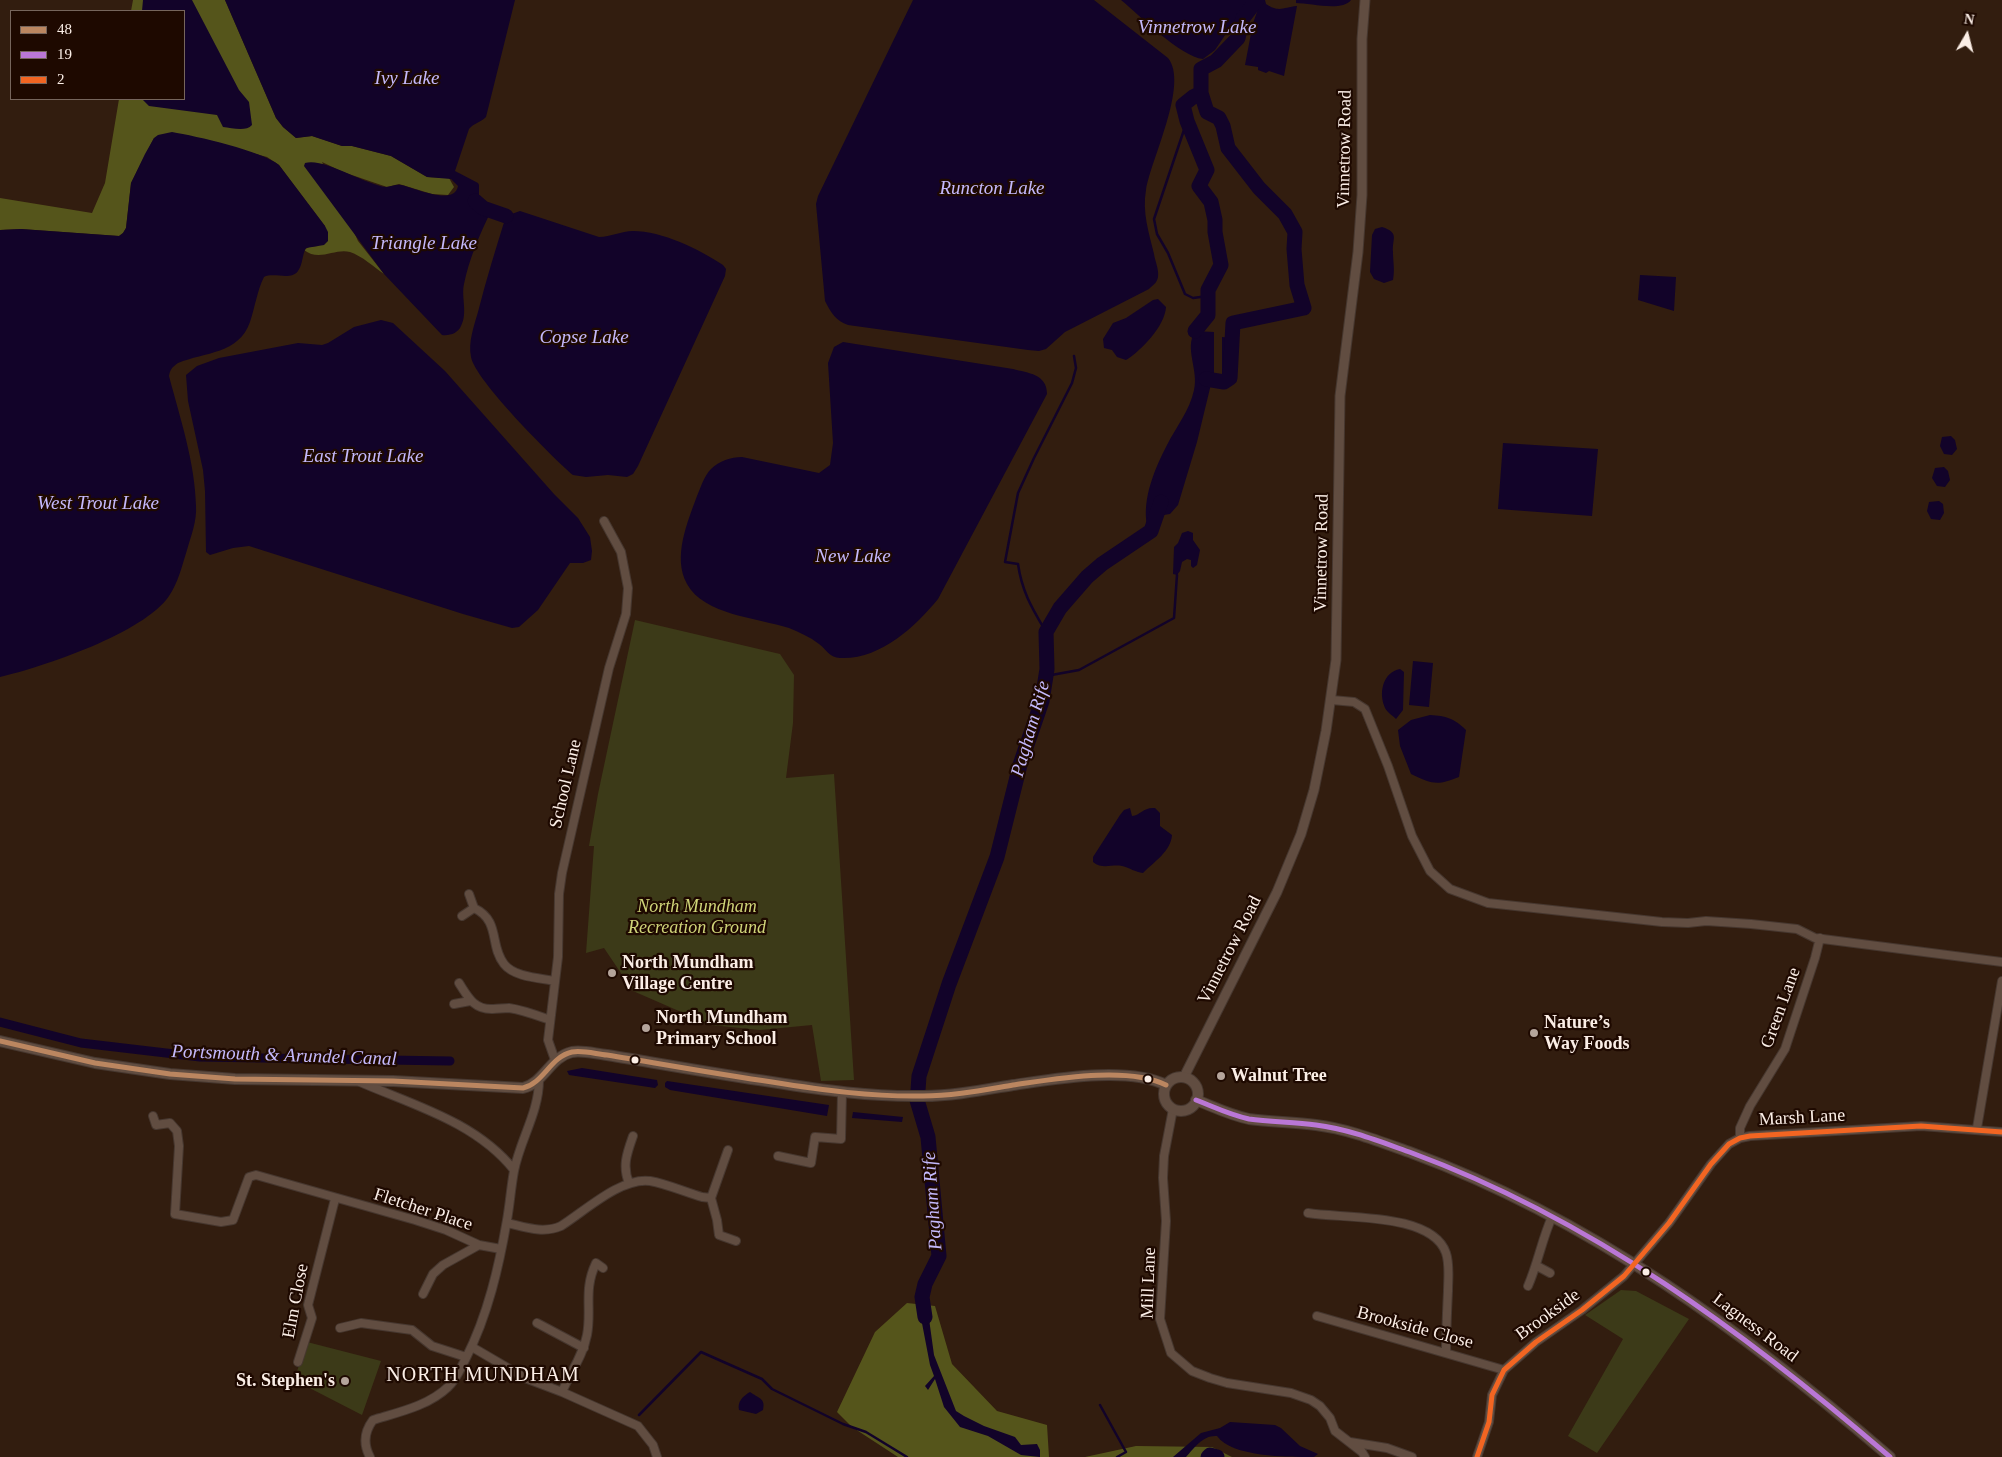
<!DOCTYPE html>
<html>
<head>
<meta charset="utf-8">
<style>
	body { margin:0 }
	#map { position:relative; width:2002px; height:1457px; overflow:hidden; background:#321d0f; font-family:Georgia,serif }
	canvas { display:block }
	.legend { position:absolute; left:10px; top:10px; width:175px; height:90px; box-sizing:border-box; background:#1e0900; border:1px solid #76655c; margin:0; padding:6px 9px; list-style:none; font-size:15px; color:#fbeee6 }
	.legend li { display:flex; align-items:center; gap:10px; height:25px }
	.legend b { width:25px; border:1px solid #76655c }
	.north { position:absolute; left:1942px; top:10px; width:50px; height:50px; -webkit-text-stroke:4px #1e0900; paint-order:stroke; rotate:8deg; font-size:14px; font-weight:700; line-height:20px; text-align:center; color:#fbeee6 }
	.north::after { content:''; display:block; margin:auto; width:18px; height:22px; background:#fbeee6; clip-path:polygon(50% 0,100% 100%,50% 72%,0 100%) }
</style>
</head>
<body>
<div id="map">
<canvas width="2002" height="1457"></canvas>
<ul class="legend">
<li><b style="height:6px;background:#bb8660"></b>48</li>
<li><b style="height:6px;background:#ba77d6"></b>19</li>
<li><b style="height:6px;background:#f26522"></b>2</li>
</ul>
<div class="north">N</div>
</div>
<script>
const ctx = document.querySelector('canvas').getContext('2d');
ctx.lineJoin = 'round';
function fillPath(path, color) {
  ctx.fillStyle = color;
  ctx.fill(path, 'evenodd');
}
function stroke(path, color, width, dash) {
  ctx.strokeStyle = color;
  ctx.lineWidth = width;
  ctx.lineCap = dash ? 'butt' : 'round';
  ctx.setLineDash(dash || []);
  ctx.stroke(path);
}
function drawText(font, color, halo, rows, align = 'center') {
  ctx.font = font + ' Georgia,serif';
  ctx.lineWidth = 4.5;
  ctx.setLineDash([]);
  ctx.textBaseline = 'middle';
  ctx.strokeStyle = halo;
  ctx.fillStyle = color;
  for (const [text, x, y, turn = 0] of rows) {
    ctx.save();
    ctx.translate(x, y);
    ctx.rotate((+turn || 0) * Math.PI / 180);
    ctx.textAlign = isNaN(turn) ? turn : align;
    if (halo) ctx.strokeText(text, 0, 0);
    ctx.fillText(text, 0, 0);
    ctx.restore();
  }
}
fillPath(new Path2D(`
	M635 620 780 654 794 675 793 723 786 778 834 774 854 1080 821 1081 812 1025 760 1030 711 1025 633 991 604 948 586 953 594 846H589L598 794Z
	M1621 1290 1636 1291 1689 1319 1597 1453 1568 1436 1623 1339 1585 1315Z
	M307 1342 381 1361 362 1415 294 1380Z`), '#3c3a18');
fillPath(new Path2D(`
	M133 0H225L276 118 283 127 296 138 312 136 342 146H352L391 156 427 177 449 178 454 187 448 195 432 194 399 184 387 187 343 172 322 162 358 241 384 274C374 267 362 256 350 252 335 248 319 262 304 250L309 247 318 246 325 226 279 165 267 157 185 135 154 138 131 183 126 228 123 233 119 236 21 229 0 230V198L92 213 105 183 119 99H184V11H131Z
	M907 1303 935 1306 952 1364 997 1411 1047 1425 1049 1457H898L852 1427 837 1412 875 1332Z
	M1136 1446 1212 1447 1232 1457H1085Z`), '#55551b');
fillPath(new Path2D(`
	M143 0H192L239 90 249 102 252 125C246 132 232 128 223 127L217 115 149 106 142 99H184V11H142Z
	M225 0H515L486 117C481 122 474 123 469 129L455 171 478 183 479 185V200L490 207 491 211C480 234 469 259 464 284 461 297 468 313 461 326 458 333 450 336 442 335L384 274 304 166 305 163C323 157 364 184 386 187 391 187 396 184 401 185 413 187 454 207 458 186L451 179 427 177 391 156 352 146H342L312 136 296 138 283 127 276 118Z
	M913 0H1094L1168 58C1189 84 1151 159 1146 190 1142 212 1149 233 1154 254 1155 261 1159 269 1158 277 1157 283 1153 285 1149 289L1065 332 1046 349 1039 351 1028 350 848 325C836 321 831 313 825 301L816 204 818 196Z
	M1121 0H1249L1215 50 1203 59C1181 57 1139 15 1121 0Z
	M1257 0H1265L1266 4C1279 13 1284 7 1297 6L1284 76 1269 71 1266 73 1258 70V67L1245 65 1253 23 1260 4 1255 2Z
	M1296 0H1351C1342 12 1310 3 1296 3Z
	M172 132C196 136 262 151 279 165L325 226 328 232V241L324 245 306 248C302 255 303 264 298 271 291 281 274 272 264 277 257 291 255 307 250 322 239 354 205 352 178 363 172 367 170 370 169 376 180 418 195 462 196 506 197 521 191 536 187 550 182 566 178 583 169 596 144 633 43 667 0 677V230L21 229 119 236 123 233 126 228 131 183 145 154 154 138 158 135Z
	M520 211 599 237C611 237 621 231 633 231 662 231 699 249 723 265L726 269 725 276 638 466 633 474 627 477 608 475 586 477 573 475C552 457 475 380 471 357 468 342 474 326 478 312 486 280 496 248 506 216Z
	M1382 227C1400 233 1392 238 1393 252 1393 262 1395 269 1393 280L1384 283 1374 279 1370 272 1372 235 1375 229Z
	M1640 275 1676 277 1674 311 1638 300Z
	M1158 299 1166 307C1165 326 1141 351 1126 360L1117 357 1112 350 1104 348 1103 339 1113 323 1126 318 1153 300Z
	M381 320 393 323 445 371 554 494 578 518 590 537 592 551 591 560 583 563H570L538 610 519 627 512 628 463 614 249 546 233 548 210 555 206 552 205 491 203 470 188 401 186 375 197 366 219 358 298 343 322 345 328 343 354 327Z
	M1195 331 1214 332V375H1222V337L1232 338 1230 378 1224 382 1212 380 1197 442 1178 505 1170 514C1161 515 1156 517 1153 526L1147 525C1142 499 1155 468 1167 445 1176 427 1190 410 1194 390 1199 370 1184 349 1195 331Z
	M843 342 1013 369C1028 373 1047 374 1047 394L938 599C915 627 880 660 840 658 830 658 826 649 819 644 810 637 799 632 789 628 758 618 704 615 687 584 672 557 688 521 697 496 701 487 704 476 711 469 719 461 731 457 742 457L819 473 830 465 833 443 828 363 834 347Z
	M1951 436 1955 440 1957 449 1952 455 1944 454 1940 446 1942 437Z
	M1503 443 1598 449 1592 516 1498 509Z
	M1944 467 1948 471 1950 480 1945 487 1937 486 1932 478 1935 468Z
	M1939 501 1943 504 1944 513 1940 520 1931 519 1927 511 1929 502Z
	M1188 531 1193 533V540L1200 550 1197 565 1193 568 1191 566V560L1187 559 1182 562 1180 571 1177 575 1173 574 1174 547 1178 543 1182 533Z
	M1413 661 1433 663 1429 707 1409 705Z
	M1400 669 1404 672 1403 710 1396 719C1393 716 1387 712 1385 708 1378 693 1383 672 1400 669Z
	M1430 715C1446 716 1454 718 1466 730L1459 777C1437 786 1432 784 1411 774L1400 746 1398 730 1411 720Z
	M1130 808 1132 816C1141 815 1143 807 1155 808L1160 813V826L1172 835C1171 851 1154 862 1143 873 1135 872 1130 868 1122 866 1111 864 1103 870 1093 862V857L1120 815 1124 810Z
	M582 1068 657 1080 658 1085 655 1088 569 1075 567 1071Z
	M667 1081 829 1105 827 1116 670 1090 665 1087V1083Z
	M853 1112 903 1117 902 1122 852 1118Z
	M917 1297H926L934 1355 956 1411 964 1416 984 1426 1015 1437 1021 1445 1037 1444 1040 1450V1457L1021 1455 988 1436 960 1427 944 1407 935 1379 928 1390 925 1386 934 1376 930 1365Z
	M750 1392C758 1398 766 1398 763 1410L756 1414 739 1410C737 1402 743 1396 750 1392Z
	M1230 1422 1275 1425 1281 1428 1300 1446 1318 1454 1314 1457C1286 1457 1232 1457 1217 1436 1203 1435 1195 1447 1186 1457H1173L1201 1433 1220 1428Z`), '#120329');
stroke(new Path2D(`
	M1187 121 1154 219 1157 234 1168 253 1185 294 1193 298 1208 296
	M1046 632C1032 608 1022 592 1018 564L1005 562 1018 493 1034 458 1072 383 1076 368 1074 356
	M1046 676 1079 670 1174 618 1177 575
	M1100 1405 1126 1452 1117 1457
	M639 1415 701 1352 762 1379 772 1389 843 1424 866 1432 907 1457`), '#120329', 2.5);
stroke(new Path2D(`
	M0 1022 81 1043 200 1057 450 1061`), '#120329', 9);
stroke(new Path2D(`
	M1201 93 1207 112 1219 118 1223 126 1228 148 1259 188 1285 214 1295 232 1294 249 1297 285 1304 308 1233 323 1230 378 1224 382 1206 379
	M475 201 483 208 506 216
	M1195 331 1208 315V290L1221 265 1215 232V220L1211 202 1199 186 1207 170 1187 121 1183 105 1193 97 1201 93V69L1216 61 1238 38 1243 18 1257 0
	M918 1090 919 1076 949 984 997 857 1020 765 1042 701 1047 669 1046 632 1060 608 1087 577 1102 564 1151 531 1161 502
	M917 1100 928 1137 939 1256 925 1284 922 1297 925 1317
	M1208 1457 1210 1455 1217 1457`), '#120329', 15);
const minor = new Path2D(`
	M1332 700 1354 702 1365 709 1388 766 1412 836 1430 871 1450 889 1488 903 1662 922 1688 923 1706 921 1751 924 1797 929 1815 938 2002 962
	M469 894 474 908
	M462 916 474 908C501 921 489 945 504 964 514 977 539 978 555 981
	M459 983C468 997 474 1010 493 1009 498 1009 503 1008 509 1008 523 1010 536 1015 550 1020
	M454 1004 470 1001
	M555 1060 548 1040 558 957 559 894 562 873 609 668 626 614 628 588 621 552 604 521
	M360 1082C413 1105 476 1122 514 1170
	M1173 1109 1164 1156 1163 1178 1166 1221 1160 1319 1171 1353 1192 1371 1210 1378 1227 1383 1291 1393 1311 1400 1320 1406 1330 1418 1335 1431 1362 1452 1365 1457
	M153 1116 156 1125 170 1123 177 1131 179 1146 175 1214 221 1222 233 1220 249 1177 256 1175 415 1220 446 1230 479 1245 501 1249
	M1977 1128 2002 981
	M1740 1138V1128L1750 1106 1785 1049 1815 958 1820 938
	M778 1156 811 1163 815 1137 841 1139 842 1092
	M629 1183C622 1166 627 1153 633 1136
	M711 1198 717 1220 719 1235 736 1241
	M1308 1213C1343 1219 1432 1212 1446 1253 1450 1265 1448 1279 1448 1291 1447 1312 1446 1332 1446 1353
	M507 1223C525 1227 543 1234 561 1226 585 1211 621 1177 650 1181 667 1184 685 1192 702 1197L711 1198 728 1150
	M1537 1266 1550 1273
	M1528 1286C1538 1263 1542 1239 1552 1217
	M423 1294 433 1274 443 1265 479 1245
	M1317 1316 1504 1370
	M537 1323 584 1348
	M340 1328 361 1323 412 1330 432 1346 466 1357
	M472 1347 525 1378 562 1392 638 1426 653 1445 657 1457
	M298 1362 312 1318 308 1305 335 1199
	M562 1392C570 1373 583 1356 587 1335 592 1309 583 1290 596 1263L603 1268
	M1350 1442 1387 1448 1412 1457
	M370 1457C363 1444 364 1432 373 1420 399 1412 428 1406 448 1387 457 1379 461 1367 466 1358 488 1315 499 1266 507 1220 510 1203 511 1187 514 1171 520 1140 539 1112 539 1080
	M1477 1457 1489 1422 1492 1395 1504 1370 1536 1342 1582 1310 1624 1276 1669 1223 1711 1164 1729 1144 1740 1138 1750 1136 1921 1126 2002 1132`);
const tertiary = new Path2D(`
	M1184 1077 1277 892 1301 834 1314 790 1326 731 1336 660 1340 396 1358 252 1362 195V39L1365 0`);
const secondary = new Path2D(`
	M0 1041 95 1063 170 1074 235 1079 393 1081 523 1088C544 1083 550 1057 572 1052 583 1050 596 1054 607 1055 662 1064 717 1074 772 1082 822 1090 872 1097 923 1096 953 1096 983 1090 1013 1085 1055 1079 1127 1066 1166 1085
	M1164 1094a17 17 0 1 1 34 0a17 17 0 1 1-34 0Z
	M1196 1100C1214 1107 1230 1115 1249 1119 1271 1122 1294 1122 1316 1125 1349 1129 1381 1142 1412 1153 1591 1219 1747 1334 1890 1457`);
stroke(minor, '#46372f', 10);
stroke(tertiary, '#46372f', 11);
stroke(secondary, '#46372f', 12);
stroke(minor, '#614d41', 8);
stroke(tertiary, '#614d41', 9);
stroke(secondary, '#614d41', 10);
stroke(new Path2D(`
	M0 1041 95 1063 170 1074 235 1079 393 1081 523 1088C544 1083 550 1057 572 1052 583 1050 596 1054 607 1055 662 1064 717 1074 772 1082 822 1090 872 1097 923 1096 953 1096 983 1090 1013 1085 1055 1079 1127 1066 1166 1085`), '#bb8660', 5);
stroke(new Path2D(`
	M1196 1100C1214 1107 1230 1115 1249 1119 1271 1122 1294 1122 1316 1125 1349 1129 1381 1142 1412 1153 1591 1219 1747 1334 1890 1457`), '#ba77d6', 5);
stroke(new Path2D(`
	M1477 1457 1489 1422 1492 1395 1504 1370 1536 1342 1582 1310 1624 1276 1669 1223 1711 1164 1729 1144 1740 1138 1750 1136 1921 1126 2002 1132`), '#f26522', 5);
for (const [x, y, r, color] of [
	[612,973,5,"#b5a59b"],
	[646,1028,5,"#b5a59b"],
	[1534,1033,5,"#b5a59b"],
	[635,1060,4.5,"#fbeee6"],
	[1221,1076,5,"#b5a59b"],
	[1148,1079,4.5,"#fbeee6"],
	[1646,1272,4.5,"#fbeee6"],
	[345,1381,5,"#b5a59b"]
]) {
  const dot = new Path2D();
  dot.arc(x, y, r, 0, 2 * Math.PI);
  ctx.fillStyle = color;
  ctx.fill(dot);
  stroke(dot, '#1e0900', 2);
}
drawText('18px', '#fbeee6', '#1e0900', [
	["Vinnetrow Road",1345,149,-89],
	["Vinnetrow Road",1322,553,-89],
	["School Lane",566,784,-77],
	["Vinnetrow Road",1230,950,-63],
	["Green Lane",1781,1008,-70],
	["Marsh Lane",1802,1118,-3],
	["Fletcher Place",423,1210,18],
	["Mill Lane",1149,1283,-88],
	["Elm Close",296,1301,-79],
	["Brookside",1548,1315,-36],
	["Brookside Close",1415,1328,15],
	["Lagness Road",1755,1328,37]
]);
drawText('italic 18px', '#cfd478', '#1e0900', [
	["North Mundham",697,907],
	["Recreation Ground",697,928]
]);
drawText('bold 18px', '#fbeee6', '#1e0900', [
	["North Mundham",622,963],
	["Village Centre",622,984],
	["North Mundham",656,1018],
	["Primary School",656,1039],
	["Nature’s",1544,1023],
	["Way Foods",1544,1044],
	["Walnut Tree",1231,1076],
	["St. Stephen's",335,1381,"right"]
], 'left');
drawText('italic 19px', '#c4b9fc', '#1e0900', [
	["Vinnetrow Lake",1197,28],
	["Ivy Lake",407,79],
	["Runcton Lake",992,189],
	["Triangle Lake",424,244],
	["Copse Lake",584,338],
	["East Trout Lake",363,457],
	["West Trout Lake",98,504],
	["New Lake",853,557],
	["Pagham Rife",1031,729,-74],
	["Portsmouth & Arundel Canal",284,1056,2],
	["Pagham Rife",933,1201,-94]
]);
ctx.letterSpacing = '1px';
drawText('20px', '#fbeee6', '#1e0900', [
	["NORTH MUNDHAM",483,1376]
]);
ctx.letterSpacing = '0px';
</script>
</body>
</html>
